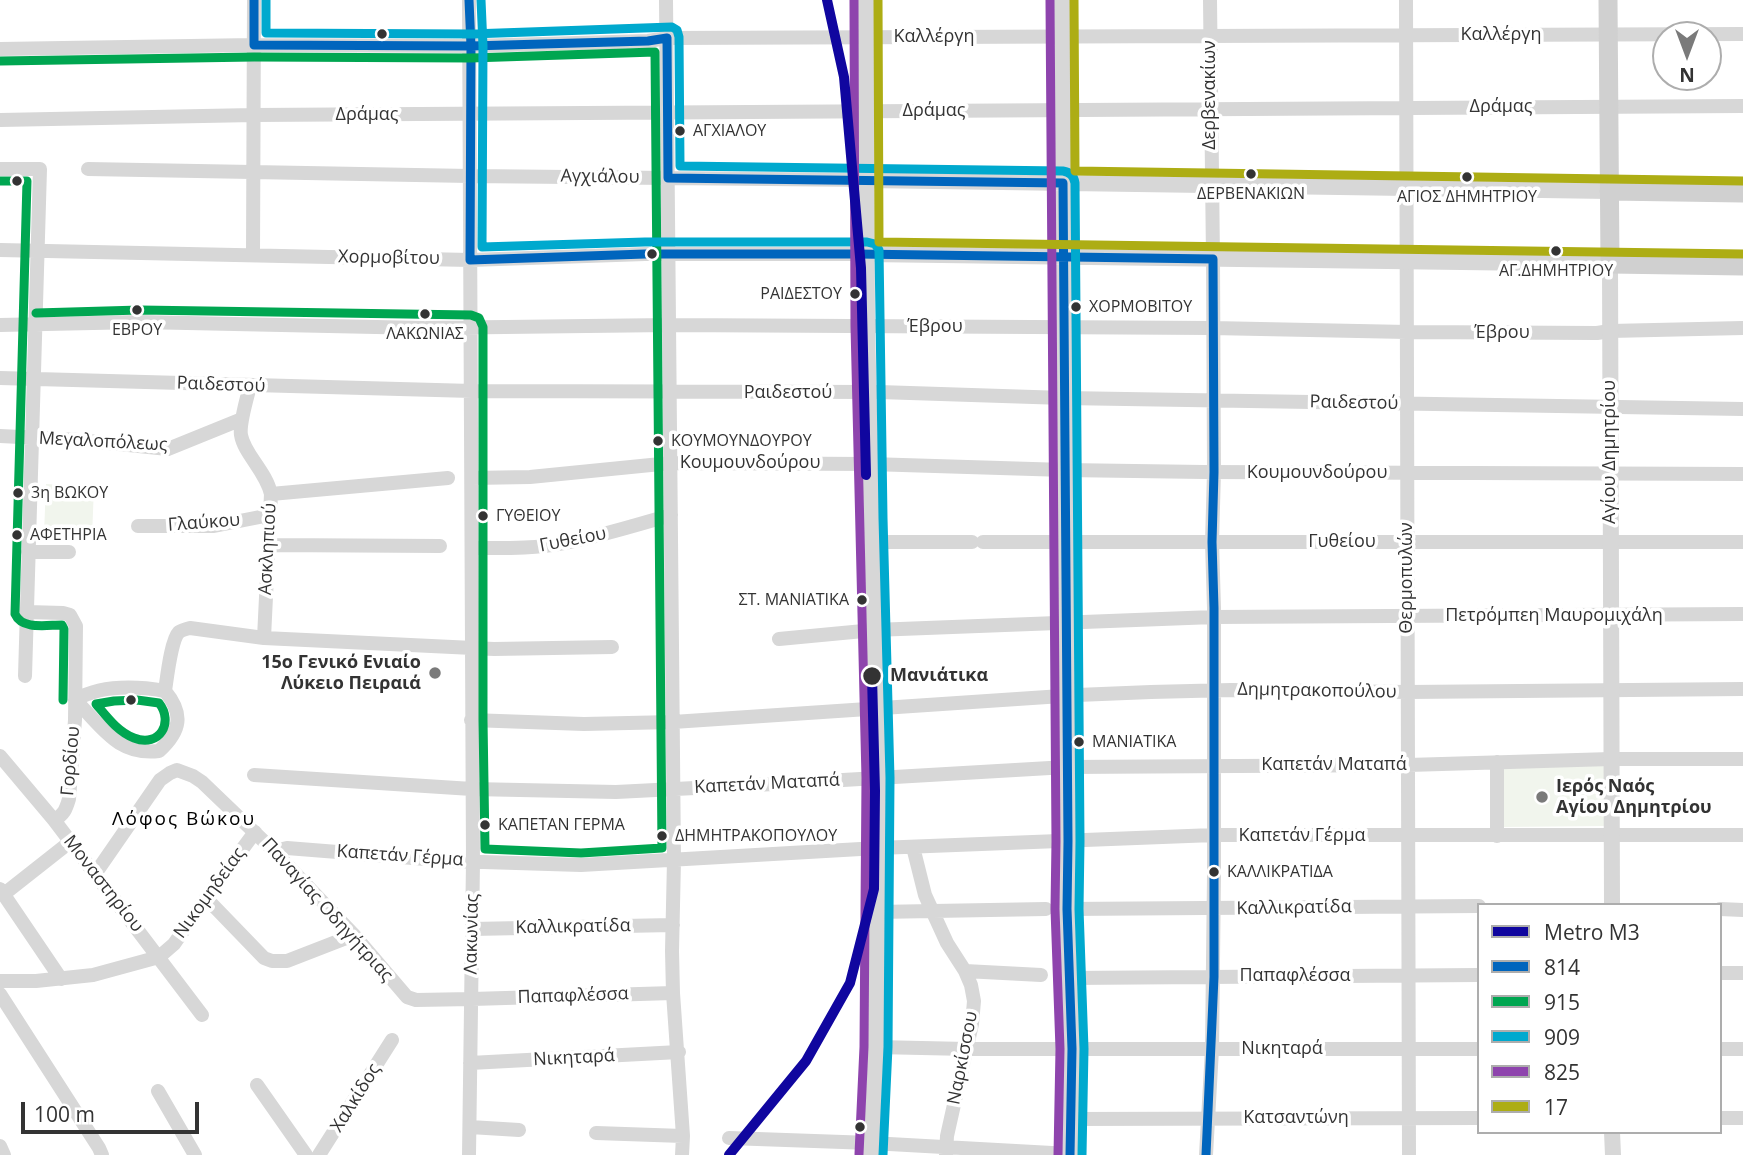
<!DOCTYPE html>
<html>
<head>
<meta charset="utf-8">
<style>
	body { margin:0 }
	#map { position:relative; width:1743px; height:1155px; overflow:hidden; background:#fff; font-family:"Open Sans",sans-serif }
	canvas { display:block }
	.legend { position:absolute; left:1477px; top:903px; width:245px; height:231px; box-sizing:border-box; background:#fff; border:2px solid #adadad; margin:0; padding:9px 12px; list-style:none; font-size:21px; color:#333 }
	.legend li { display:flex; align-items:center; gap:14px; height:35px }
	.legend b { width:35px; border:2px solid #adadad }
	.north { position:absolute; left:1652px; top:21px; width:70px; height:70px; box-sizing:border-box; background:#fff; border:2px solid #adadad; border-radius:50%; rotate:180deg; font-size:19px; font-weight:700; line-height:28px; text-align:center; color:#333 }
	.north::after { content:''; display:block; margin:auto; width:24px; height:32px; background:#7a7a7a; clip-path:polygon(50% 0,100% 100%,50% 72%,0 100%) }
	.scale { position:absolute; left:21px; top:1102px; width:178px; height:32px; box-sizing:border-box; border:4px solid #333; border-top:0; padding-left:9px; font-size:21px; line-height:24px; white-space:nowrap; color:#333; -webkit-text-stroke:5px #fff; paint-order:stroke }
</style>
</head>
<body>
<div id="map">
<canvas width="1743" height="1155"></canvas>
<ul class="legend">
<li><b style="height:9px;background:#10069f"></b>Metro Μ3</li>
<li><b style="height:9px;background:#0065bd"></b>814</li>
<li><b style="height:9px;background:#00a651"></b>915</li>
<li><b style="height:9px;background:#00a9ce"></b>909</li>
<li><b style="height:9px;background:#8e44ad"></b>825</li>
<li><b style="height:9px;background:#adad14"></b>17</li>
</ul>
<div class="north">N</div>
<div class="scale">100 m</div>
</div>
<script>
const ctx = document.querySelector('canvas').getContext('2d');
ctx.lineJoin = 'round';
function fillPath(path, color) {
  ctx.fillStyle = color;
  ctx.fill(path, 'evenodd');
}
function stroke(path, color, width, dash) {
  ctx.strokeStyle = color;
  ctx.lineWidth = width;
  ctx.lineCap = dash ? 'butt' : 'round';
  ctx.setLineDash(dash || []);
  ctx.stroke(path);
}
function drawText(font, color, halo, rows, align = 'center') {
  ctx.font = font + ' "Open Sans",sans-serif';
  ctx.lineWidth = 7;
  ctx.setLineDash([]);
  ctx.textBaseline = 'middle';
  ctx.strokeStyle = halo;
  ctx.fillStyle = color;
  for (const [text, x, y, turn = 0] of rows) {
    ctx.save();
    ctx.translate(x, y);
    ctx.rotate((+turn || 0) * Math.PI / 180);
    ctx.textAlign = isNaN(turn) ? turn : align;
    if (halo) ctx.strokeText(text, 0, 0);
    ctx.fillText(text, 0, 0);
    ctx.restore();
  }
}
fillPath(new Path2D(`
	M46 484 94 487 92 537 44 534Z
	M1604 765 1605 826 1501 827V766Z`), '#f1f5ed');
stroke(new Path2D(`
	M469 0 473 861 469 1155
	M666 0 674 860 672 951 673 993 683 1136 682 1155
	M1406 0 1409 1155
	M0 49 254 45 471 46 648 41 667 38 1743 34
	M0 120 254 115 1743 106
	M0 169H40L25 676
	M88 169 470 176 867 180
	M0 250 470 260 645 254H867
	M253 255 254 0
	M0 325 140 322 423 328 669 325 1212 328 1407 332 1597 333 1610 331 1743 328
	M0 378 472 391 879 392 1064 398 1743 409
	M250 386C247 398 239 424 241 435 244 454 266 471 271 494L264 638
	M0 436 79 440 168 449 242 419
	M472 478 530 477 671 463 870 464 1065 470 1204 472 1743 474
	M271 494 448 478
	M138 526H214L270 515
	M872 542H972
	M983 542H1743
	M268 545 440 546
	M472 548C503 548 534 549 565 543 601 536 636 525 671 515
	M28 552H69
	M27 612 63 613 70 615 76 626 75 720 69 799C66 809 64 815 54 820
	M779 639 874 630 1214 617 1743 614
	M75 700C102 726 117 756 159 751
	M75 700C101 685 136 686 165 691
	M471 720 584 724 673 722 1077 695 1151 692 1231 690 1408 692 1743 689
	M159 751C181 731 184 714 165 691 167 678 171 640 179 632 182 630 186 629 190 628L264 638 494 649 612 647
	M0 756 54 820 202 1015
	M1497 762V836
	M254 775 472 789 616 792 774 784 1067 767 1408 765 1611 759H1743
	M913 847 925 895 947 943 965 971 971 985 974 1001 972 1024 947 1136 946 1155
	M274 851 287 848 451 861 581 865 878 848 1214 835H1743
	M95 874 160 780 170 773 177 770 193 776 202 782 274 851 354 935 407 997 416 1000 472 999 673 993
	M0 889 61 979
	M4 894 70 842
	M206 898 264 958 272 961H287L354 935
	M1067 909 1479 906
	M1720 909 1743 910
	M877 912 1046 909
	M472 929 673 925
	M965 971 1041 975
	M1720 973H1743
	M1070 978 1479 975
	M0 981H36L93 975 159 957 174 944 206 898 255 832
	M0 994 99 1148 102 1155
	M876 1047 967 1049H1479
	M1720 1049H1743
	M470 1063 679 1052
	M257 1085 306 1155
	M158 1091 195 1155
	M1720 1118H1743
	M1071 1119 1479 1118
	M470 1127 519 1130
	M596 1133 683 1136
	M729 1138 871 1143 1070 1154
	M0 1146 4 1155
	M319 1155 392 1040
	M1206 1155 1212 1049 1214 874V608L1212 542 1214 472 1213 259 1210 0`), '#d7d7d7', 14);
stroke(new Path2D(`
	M866 0 867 326 878 778 876 1047 871 1155
	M1062 0 1068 841 1067 909 1072 1049 1070 1155
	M867 180 1609 191
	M867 254 1610 264 1612 905
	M1612 1132 1613 1155`), '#d7d7d7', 16);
stroke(new Path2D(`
	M1608 0 1610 264 1743 266
	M1609 191 1743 193`), '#d0d0d0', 19);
stroke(new Path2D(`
	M254 0V45L471 46 648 41 667 38 668 178 1063 183 1068 841 1067 909 1072 1049 1070 1155
	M469 0 471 46 470 260 645 254H857L1213 259 1214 472 1212 542 1214 608V977L1206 1155`), '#0065bd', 9);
stroke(new Path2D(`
	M0 61 254 57 471 58 655 52 662 848 581 853 485 849 483 720V327L479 318 471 315 140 310 36 313
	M0 181H27L15 614C22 630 46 625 62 625L64 629 63 700
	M137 700 159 703C174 722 160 748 134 738 118 732 107 717 96 704L114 701Z`), '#00a651', 9);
stroke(new Path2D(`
	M266 0V33L471 34 672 27 677 30 679 37 680 166 1063 171C1070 172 1074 176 1075 183L1080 841 1079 909 1084 1049 1082 1155
	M481 0 483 46 482 247 645 242H867L875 244 879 250 883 518 890 778 888 1047 883 1155`), '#00a9ce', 9);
stroke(new Path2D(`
	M854 0 855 326 866 778 864 1047 859 1154
	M1050 0 1056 841 1055 909 1060 1049 1058 1155`), '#8e44ad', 9);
stroke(new Path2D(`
	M878 0 879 242 1743 254
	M1074 0 1075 171 1743 181`), '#adad14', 9);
stroke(new Path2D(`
	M827 0 844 77 861 268 866 475
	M729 1155 806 1061 850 983 874 889 875 791 872 676`), '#10069f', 10);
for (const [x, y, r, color] of [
	[382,34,6,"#333"],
	[680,131,6,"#333"],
	[1251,174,6,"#333"],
	[1467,177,6,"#333"],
	[17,181,6,"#333"],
	[1556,251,6,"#333"],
	[652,254,6,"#333"],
	[855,294,6,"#333"],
	[1076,307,6,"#333"],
	[137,310,6,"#333"],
	[425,314,6,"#333"],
	[658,441,6,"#333"],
	[18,493,6,"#333"],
	[483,516,6,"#333"],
	[17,535,6,"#333"],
	[862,600,6,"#333"],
	[435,673,7,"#7a7a7a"],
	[872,676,10,"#333"],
	[131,700,6,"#333"],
	[1079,742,6,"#333"],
	[1542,797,7,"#7a7a7a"],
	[485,825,6,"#333"],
	[662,836,6,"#333"],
	[1214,872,6,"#333"],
	[860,1127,6,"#333"]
]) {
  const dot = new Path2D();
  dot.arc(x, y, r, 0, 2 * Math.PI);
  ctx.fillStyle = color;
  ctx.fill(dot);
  stroke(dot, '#fff', 2.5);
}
drawText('16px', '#333', '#fff', [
	["ΑΓΧΙΑΛΟΥ",693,131],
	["ΔΕΡΒΕΝΑΚΙΩΝ",1251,194,"center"],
	["ΑΓΙΟΣ ΔΗΜΗΤΡΙΟΥ",1467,197,"center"],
	["ΑΓ.ΔΗΜΗΤΡΙΟΥ",1556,271,"center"],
	["ΡΑΙΔΕΣΤΟΥ",842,294,"right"],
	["ΧΟΡΜΟΒΙΤΟΥ",1089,307],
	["ΕΒΡΟΥ",137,330,"center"],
	["ΛΑΚΩΝΙΑΣ",425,334,"center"],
	["ΚΟΥΜΟΥΝΔΟΥΡΟΥ",671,441],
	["3η ΒΩΚΟΥ",31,493],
	["ΓΥΘΕΙΟΥ",496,516],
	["ΑΦΕΤΗΡΙΑ",30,535],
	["ΣΤ. ΜΑΝΙΑΤΙΚΑ",849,600,"right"],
	["ΜΑΝΙΑΤΙΚΑ",1092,742],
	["ΚΑΠΕΤΑΝ ΓΕΡΜΑ",498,825],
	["ΔΗΜΗΤΡΑΚΟΠΟΥΛΟΥ",675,836],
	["ΚΑΛΛΙΚΡΑΤΙΔΑ",1227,872]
], 'left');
drawText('18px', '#333', '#fff', [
	["Καλλέργη",1501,35],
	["Καλλέργη",934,37],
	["Δερβενακίων",1210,95,-90],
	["Δράμας",1501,107],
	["Δράμας",934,111],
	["Δράμας",367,115],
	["Αγχιάλου",600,177,1],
	["Χορμοβίτου",389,258,1],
	["Έβρου",935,327],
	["Έβρου",1502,333],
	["Ραιδεστού",221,385,2],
	["Ραιδεστού",788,393],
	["Ραιδεστού",1354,403,1],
	["Μεγαλοπόλεως",103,442,3],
	["Αγίου Δημητρίου",1610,452,-90],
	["Κουμουνδούρου",750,463],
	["Κουμουνδούρου",1317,473],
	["Γλαύκου",204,523,-4],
	["Γυθείου",573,540,-11],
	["Γυθείου",1342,542],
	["Ασκληπιού",268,549,-87],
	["Θερμοπυλών",1407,578,-90],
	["Πετρόμπεη Μαυρομιχάλη",1554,616],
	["Δημητρακοπούλου",1317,691,1],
	["Γορδίου",71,761,-85],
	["Καπετάν Ματαπά",1334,765],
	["Καπετάν Ματαπά",767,784,-3],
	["Καπετάν Γέρμα",1302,836],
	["Καπετάν Γέρμα",400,856,4],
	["Μοναστηρίου",103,884,52],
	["Νικομηδείας",210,893,-54],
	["Καλλικρατίδα",1294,908,-1],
	["Παναγίας Οδηγήτριας",327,910,48],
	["Καλλικρατίδα",573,927,-1],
	["Λακωνίας",472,934,-89],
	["Παπαφλέσσα",1295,976],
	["Παπαφλέσσα",573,996,-2],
	["Νικηταρά",1282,1049],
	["Νικηταρά",574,1058,-3],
	["Ναρκίσσου",963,1058,-79],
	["Χαλκίδος",356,1098,-58],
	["Κατσαντώνη",1296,1118]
]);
drawText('bold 18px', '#333', '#fff', [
	["15ο Γενικό Ενιαίο",421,663],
	["Λύκειο Πειραιά",421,684],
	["Ιερός Ναός",1556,787,"left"],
	["Αγίου Δημητρίου",1556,808,"left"]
], 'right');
drawText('bold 18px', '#333', '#fff', [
	["Μανιάτικα",890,676]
], 'left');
ctx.letterSpacing = '2px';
drawText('19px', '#000', '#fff', [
	["Λόφος Βώκου",184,820]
]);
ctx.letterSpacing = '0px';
</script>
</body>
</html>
